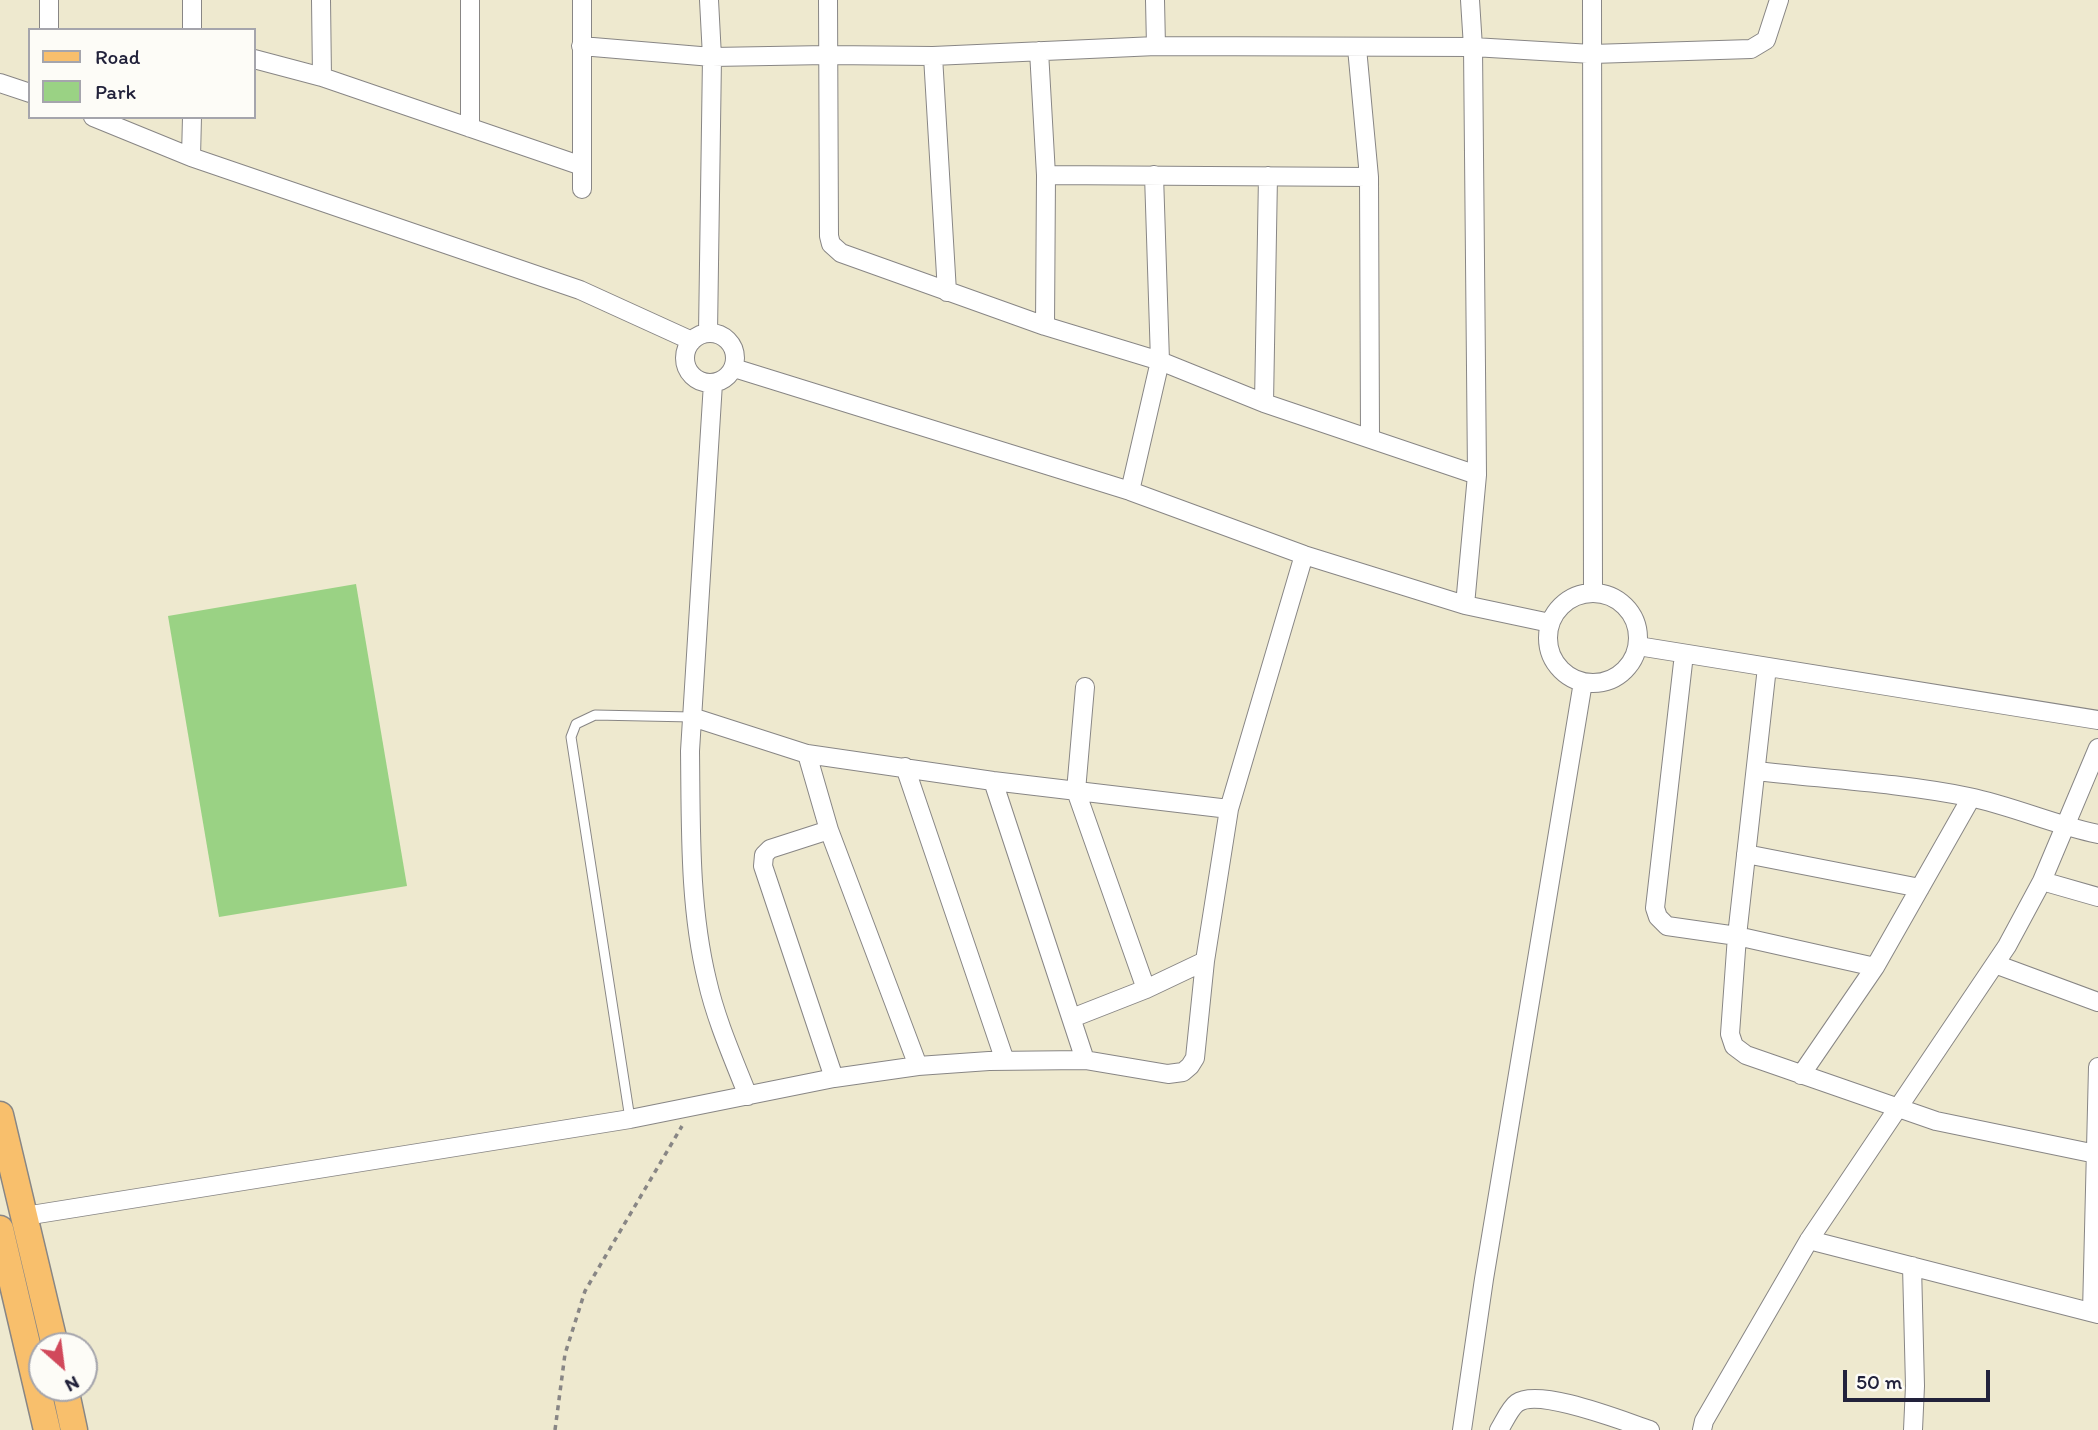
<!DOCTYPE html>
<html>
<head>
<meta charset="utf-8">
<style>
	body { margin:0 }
	#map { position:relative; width:2098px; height:1430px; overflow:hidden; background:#eee9cf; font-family:Itim,sans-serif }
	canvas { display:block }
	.legend { position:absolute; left:28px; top:28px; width:228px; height:91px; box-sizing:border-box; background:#fdfcf7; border:2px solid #a5a5ac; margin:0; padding:9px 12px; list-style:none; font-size:21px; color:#22223b }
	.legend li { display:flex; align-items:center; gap:14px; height:35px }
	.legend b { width:35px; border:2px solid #a5a5ac }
	.north { position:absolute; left:28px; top:1332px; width:70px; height:70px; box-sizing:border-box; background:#fdfcf7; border:2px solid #a5a5ac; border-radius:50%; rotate:152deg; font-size:19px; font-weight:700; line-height:28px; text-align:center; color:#22223b }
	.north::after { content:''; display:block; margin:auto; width:24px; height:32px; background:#d1495b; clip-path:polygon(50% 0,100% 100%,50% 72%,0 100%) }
	.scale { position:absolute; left:1843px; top:1370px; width:147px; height:32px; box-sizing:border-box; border:4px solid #22223b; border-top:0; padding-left:9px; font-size:21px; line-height:24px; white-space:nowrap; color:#22223b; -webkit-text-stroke:5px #fdfcf7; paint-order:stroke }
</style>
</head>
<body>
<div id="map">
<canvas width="2098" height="1430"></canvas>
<ul class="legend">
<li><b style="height:9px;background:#f8bf6c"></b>Road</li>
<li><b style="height:19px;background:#9ad284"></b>Park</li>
</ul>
<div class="north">N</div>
<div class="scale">50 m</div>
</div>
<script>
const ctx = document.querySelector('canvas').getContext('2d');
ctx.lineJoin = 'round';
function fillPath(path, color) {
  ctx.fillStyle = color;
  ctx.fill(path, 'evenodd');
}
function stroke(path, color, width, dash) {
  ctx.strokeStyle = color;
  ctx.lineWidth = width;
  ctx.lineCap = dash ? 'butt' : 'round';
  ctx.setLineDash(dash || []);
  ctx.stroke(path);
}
fillPath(new Path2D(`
	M356 584 407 886 219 917 168 616Z`), '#9ad284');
const service = new Path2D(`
	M630 1119 571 737 576 724 595 715 692 717`);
const minor = new Path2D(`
	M192 0V30
	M321 0 322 77
	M470 0V128
	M582 0V189
	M828 0 829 236 831 244 841 253 1045 326 1160 361 1264 403 1477 475
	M1155 0 1156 46
	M1592 0 1593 592
	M49 30V0
	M581 46 712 57 827 55 933 56 1156 46 1473 47 1592 54 1751 49 1766 40 1779 0
	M1357 48 1369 177 1370 437
	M1039 51 1046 175 1045 326
	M933 56 947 292
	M254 59 322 77 582 166
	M0 83 30 93
	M93 117 191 157 580 290 692 341
	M191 157 192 117
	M1046 175 1369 177
	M685 358a25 25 0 1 1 50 0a25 25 0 1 1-50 0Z
	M708 333 712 57 709 0
	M734 368 1130 491 1304 555 1465 605 1550 623
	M713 383 690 751C691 827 689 906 707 980 716 1020 733 1058 748 1096
	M1264 403 1268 176
	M1130 491 1160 361 1154 175
	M1548 638a45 45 0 1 1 90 0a45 45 0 1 1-90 0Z
	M1465 605 1477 475 1473 47 1470 0
	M1638 646 2098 720
	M1684 654 1655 908 1658 917 1667 926 1737 936 1875 967
	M1767 667 1737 936 1730 1034 1734 1046 1746 1055 1936 1121 2096 1154
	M1085 687 1076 791 1146 989
	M692 717 807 754 993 781 1229 809
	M807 754 829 830 918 1066
	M905 767 1005 1061
	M1756 771C1826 779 1899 783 1969 797 2013 806 2054 825 2098 834
	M993 781 1085 1060
	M829 830 770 849 764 855 763 866 834 1078
	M1746 854 1920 888
	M2042 881 2098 897
	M1995 964 2098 1002
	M1072 1018 1146 989 1205 961
	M1801 1075 1875 967 1971 798
	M25 1216 630 1119 834 1078 918 1066 989 1061 1085 1060 1168 1074 1183 1072 1190 1066 1195 1058 1205 961 1229 809 1304 555
	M1809 1240 2098 1314
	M1912 1266 1915 1386 1913 1430
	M2092 1312 2098 1067
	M1462 1430 1484 1279 1583 682
	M1499 1430C1504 1422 1510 1408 1517 1403 1539 1387 1625 1422 1650 1430
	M1702 1430 1704 1421 1809 1240 2007 946 2042 881 2098 748`);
const primary = new Path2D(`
	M0 1115 55 1346
	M0 1229 47 1430
	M65 1388 74 1430`);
stroke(service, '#888685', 11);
stroke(minor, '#888685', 20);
stroke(primary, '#888685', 29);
stroke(new Path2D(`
	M555 1430 565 1354 585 1291 682 1126`), '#888685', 3.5, [5, 5]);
stroke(service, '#fff', 9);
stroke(minor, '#fff', 18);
stroke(primary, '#f8bf6c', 26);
</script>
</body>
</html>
